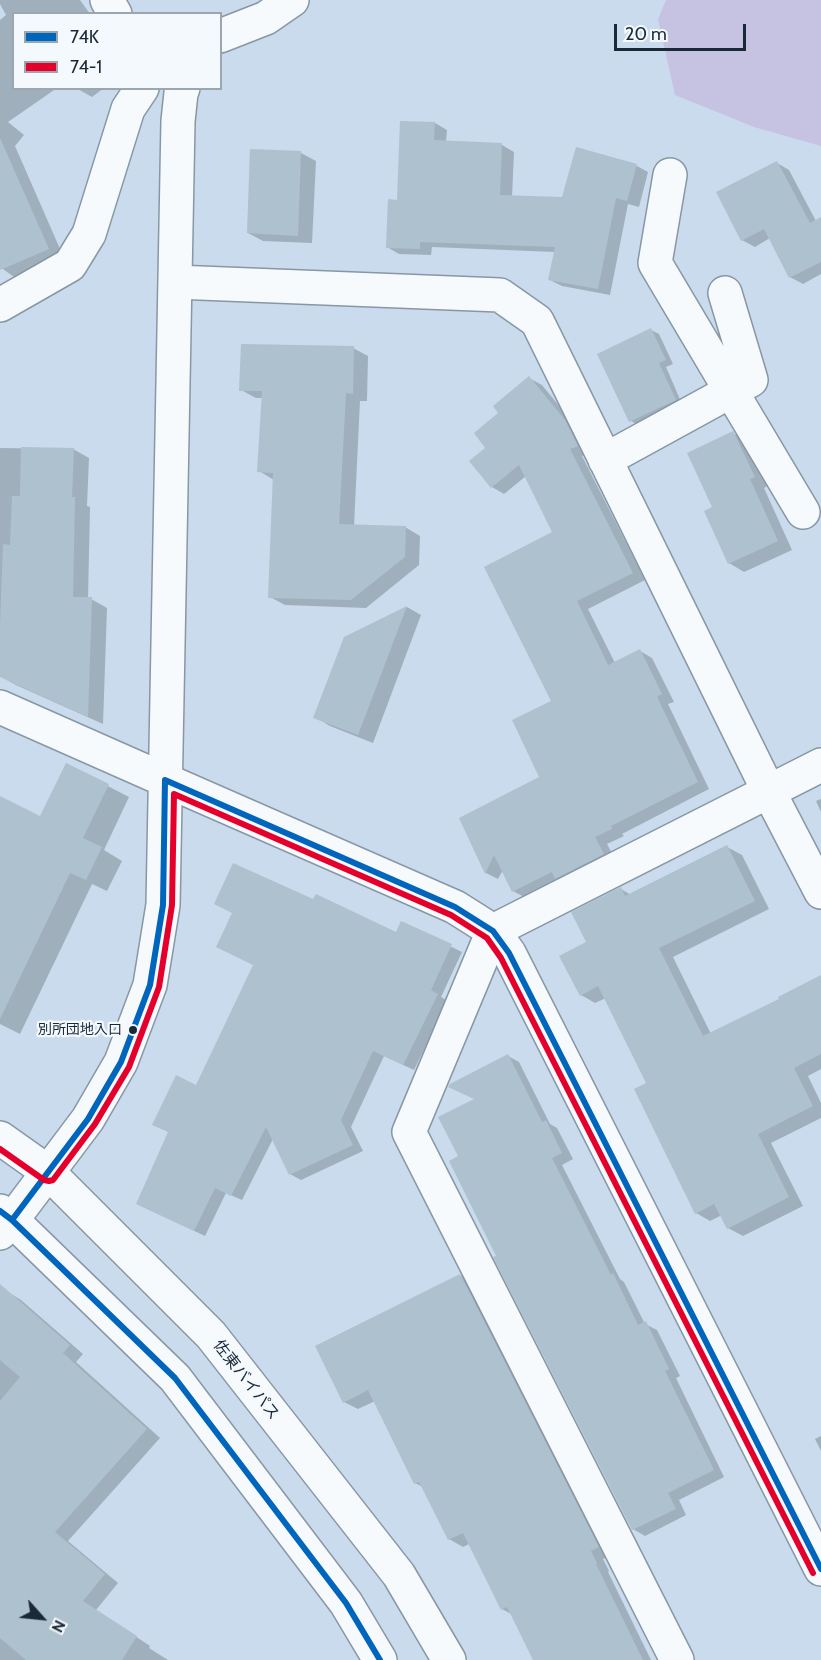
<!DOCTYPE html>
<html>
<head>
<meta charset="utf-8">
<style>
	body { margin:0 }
	#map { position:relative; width:821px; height:1660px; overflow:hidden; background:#c9dbec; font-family:Cabin,sans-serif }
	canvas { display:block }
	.legend { position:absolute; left:12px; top:12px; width:210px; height:78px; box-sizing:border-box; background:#f4f9fd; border:2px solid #9ca6ae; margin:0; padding:8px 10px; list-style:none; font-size:18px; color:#192938 }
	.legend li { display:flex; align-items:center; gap:12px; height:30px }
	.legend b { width:30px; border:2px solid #9ca6ae }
	.north { position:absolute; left:12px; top:1588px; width:60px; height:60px; -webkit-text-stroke:4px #f4f9fd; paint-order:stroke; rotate:117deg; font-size:16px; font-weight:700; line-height:24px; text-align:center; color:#192938 }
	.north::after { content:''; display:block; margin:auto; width:21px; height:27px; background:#192938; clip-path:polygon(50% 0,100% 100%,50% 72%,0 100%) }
	.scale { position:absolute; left:614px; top:24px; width:132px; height:27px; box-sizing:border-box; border:3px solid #192938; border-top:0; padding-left:8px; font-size:18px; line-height:21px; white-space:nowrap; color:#192938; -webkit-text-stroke:4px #f4f9fd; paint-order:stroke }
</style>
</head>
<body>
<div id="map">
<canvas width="821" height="1660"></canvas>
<ul class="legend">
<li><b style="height:8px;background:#0065bd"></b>74K</li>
<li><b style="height:8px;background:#e4002b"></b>74-1</li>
</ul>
<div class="north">N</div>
<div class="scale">20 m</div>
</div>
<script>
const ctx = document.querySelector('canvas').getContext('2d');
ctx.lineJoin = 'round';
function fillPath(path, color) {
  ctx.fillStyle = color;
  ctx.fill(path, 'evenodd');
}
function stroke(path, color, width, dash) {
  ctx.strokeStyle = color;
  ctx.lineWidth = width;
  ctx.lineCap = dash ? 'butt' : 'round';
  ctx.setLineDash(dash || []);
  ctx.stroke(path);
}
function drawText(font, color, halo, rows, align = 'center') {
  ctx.font = font + ' Cabin,"Noto Sans JP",sans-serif';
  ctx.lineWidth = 4.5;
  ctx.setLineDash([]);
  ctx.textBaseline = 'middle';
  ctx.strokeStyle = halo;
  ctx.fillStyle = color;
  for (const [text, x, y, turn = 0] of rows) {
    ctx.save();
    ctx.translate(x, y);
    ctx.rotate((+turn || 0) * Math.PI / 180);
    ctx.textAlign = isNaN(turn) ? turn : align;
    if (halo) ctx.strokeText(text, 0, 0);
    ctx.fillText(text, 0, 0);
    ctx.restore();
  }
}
fillPath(new Path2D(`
	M666 0H821V146L754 127 675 95 658 19Z`), '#c6c3e2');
fillPath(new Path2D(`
	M0 0H80L90 14H14V88H57L8 122 24 135 15 146 64 258 17 279 0 267V20L6 15 0 4Z
	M76 88H104L92 97Z
	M435 123 447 130 446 142 502 145 514 152 512 197 563 198 577 149 637 166 648 172 639 207 628 204 610 295 562 286 550 280 555 252 432 247 431 255 399 254 387 247 398 201Z
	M301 153 316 161 312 243 263 241 248 233Z
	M777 163 789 170 816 221 821 223V274L803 284 790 277 770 238 755 247 742 240Z
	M651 330 659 334 673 364 666 367 682 404 638 425 631 421Z
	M353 348 368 356 367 401H360L354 526 405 527 420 536 419 565 366 608 285 605 270 597 274 480 259 471 263 398H256L241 390Z
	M529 378 542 385 578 429 589 453 582 456 645 580 588 609 615 663 640 651 652 658 674 702 668 704 709 789 622 834 624 836 607 844 616 861 526 898 513 891 503 870 498 879 486 873 461 818 541 778 553 701 554 533 526 476 504 494 492 487 487 448 500 413Z
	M733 433 748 442 769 485 764 488 792 550 744 572 729 563 706 512 714 507Z
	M0 448 73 449 89 458 87 506 90 507 88 599H91L107 608 103 724 16 685 0 676 2 623H0Z
	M407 607 421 615 373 743 330 726 315 717 346 638Z
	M67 765 129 797 104 850 122 861 107 891 92 884 20 1034 0 1024V798L41 818Z
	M821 799V812L816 801Z
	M727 847 742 855 769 909 673 957 711 1034 781 999 821 977V1069L808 1076 821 1103V1118L771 1143 803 1206 743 1236 728 1228 722 1215 710 1221 696 1213 648 1083 606 998 595 1003 581 995 588 943 621 889 631 895Z
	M402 923 462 952 441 997 448 1001 414 1070 384 1056 351 1127 363 1151 301 1180 290 1174 273 1139 242 1200 226 1193 205 1236 148 1209 197 1087 396 934Z
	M508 1056 519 1062 550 1124 557 1128 573 1159 562 1165 620 1279 624 1282 645 1324 657 1330 680 1376 676 1378 724 1477 679 1500 686 1515 645 1536 633 1529 495 1258 498 1256 460 1157 476 1099Z
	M460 1275 473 1283 611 1555 603 1559 609 1571 608 1572 651 1660H535L513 1615 502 1609 469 1544 463 1547 449 1539 423 1487 415 1483 375 1401 358 1409 344 1402Z
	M8 1292 21 1300 83 1354 76 1362 160 1438 68 1541 118 1583 96 1610 150 1646 149 1648 168 1660H0V1301Z
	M821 1436V1451L815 1439Z`), '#0003');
fillPath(new Path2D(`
	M400 121 435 122 434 140 502 143 500 195 562 197 576 147 637 164 627 201 616 198 598 289 548 280 555 247 420 242V249L386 248 388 199 397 200Z
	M0 138 49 249 0 270Z
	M250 149 301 151 298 236 247 233Z
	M777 161 810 223 821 217V262L789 278 764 229 741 241 716 192Z
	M651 328 666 360 659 363 676 400 629 422 597 354Z
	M241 344 354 346 353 394 346 393 339 524 406 526 405 557 351 600 268 598 273 473 257 472 262 391H239Z
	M529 376 565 420 578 446 570 449 633 573 577 601 608 665 640 649 662 694 657 697 698 782 611 826 612 829 595 837 604 854 555 879 552 872 512 892 494 855 485 874 459 818 539 777 512 720 551 701 484 567 552 532 519 465 491 488 469 461 485 448 474 433 498 413 493 406Z
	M733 431 755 477 750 479 778 541 728 564 704 511 712 507 687 453Z
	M21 447 74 448 72 497H75L73 597H92L88 717 0 677V626L3 544 10 545 12 496H20Z
	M407 606 358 735 313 718 344 637Z
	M66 763 109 784 83 838 102 847 86 880 70 873 0 1019V796L40 816Z
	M727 845 755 901 659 948 703 1036 779 999 778 997 821 975V1054L794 1068 813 1106 758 1134 789 1197 727 1229 714 1204 695 1214 634 1089 646 1083 598 986 580 996 559 956 586 942 571 912 621 887 625 896Z
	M233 863 313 899 316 894 396 932 401 921 452 944 431 990 438 994 403 1065 373 1051 341 1120 353 1145 289 1175 266 1127 231 1196 215 1188 194 1231 136 1204 168 1132 152 1125 176 1075 196 1085 253 965 216 947 232 913 214 904Z
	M508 1054 542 1122 546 1120 562 1153 552 1158 611 1275 613 1273 638 1325 646 1321 669 1369 665 1371 714 1470 668 1493 676 1509 632 1530 493 1257 496 1256 449 1161 458 1156 438 1117 474 1099 448 1087 450 1084Z
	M460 1274 599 1547 591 1551 597 1563 596 1564 643 1660H533L507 1607 501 1610 463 1533 448 1540 419 1482 414 1484 368 1390 343 1403 315 1346Z
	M0 1284 70 1345 63 1353 147 1429 55 1532 105 1574 83 1601 137 1636 122 1660H26L0 1638V1401L20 1377 0 1360Z`), '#aec1ce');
const minor = new Path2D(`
	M107 0 115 14
	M220 36 266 18 292 0
	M175 282 500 295 537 321 769 792 821 892
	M725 293 751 380 731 391 803 512
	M0 305 70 265 89 234 128 109 142 88
	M605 460 731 391 655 263 670 175
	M0 707 165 780
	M0 1233 12 1220 88 1119 121 1062 150 985 163 905 178 121 181 93 183 88
	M677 1660 409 1132 493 931 821 765`);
const tertiary = new Path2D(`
	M165 780 455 907 493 931 509 953 821 1569`);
const trunk = new Path2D(`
	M0 1138 48 1172 211 1335 399 1575 449 1660
	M0 1211 12 1220 175 1378 346 1603 380 1660`);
stroke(minor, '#8797a5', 36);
stroke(tertiary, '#8797a5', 36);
stroke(trunk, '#8797a5', 36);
stroke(minor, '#f7fafc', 33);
stroke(tertiary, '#f7fafc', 33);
stroke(trunk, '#f7fafc', 33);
stroke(new Path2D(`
	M0 1211 12 1220 175 1378 346 1603 380 1660
	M12 1220 88 1119 121 1062 150 985 163 905 165 780 455 907 493 931 509 953 821 1569`), '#0065bd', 6);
stroke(new Path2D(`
	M0 1149 44 1180 49 1181 53 1180 95 1124 129 1067 159 987 172 905 174 794 451 915 487 938 501 958 813 1573`), '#e4002b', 6);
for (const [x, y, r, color] of [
	[133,1030,5,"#192938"]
]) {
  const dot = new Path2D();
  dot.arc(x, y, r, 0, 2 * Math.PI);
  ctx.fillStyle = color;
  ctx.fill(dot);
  stroke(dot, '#f4f9fd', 2);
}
drawText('14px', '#192938', '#f4f9fd', [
	["別所団地入口",122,1030]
], 'right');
drawText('16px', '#192938', '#f4f9fd', [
	["佐東バイパス",246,1380,52]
]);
</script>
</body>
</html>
